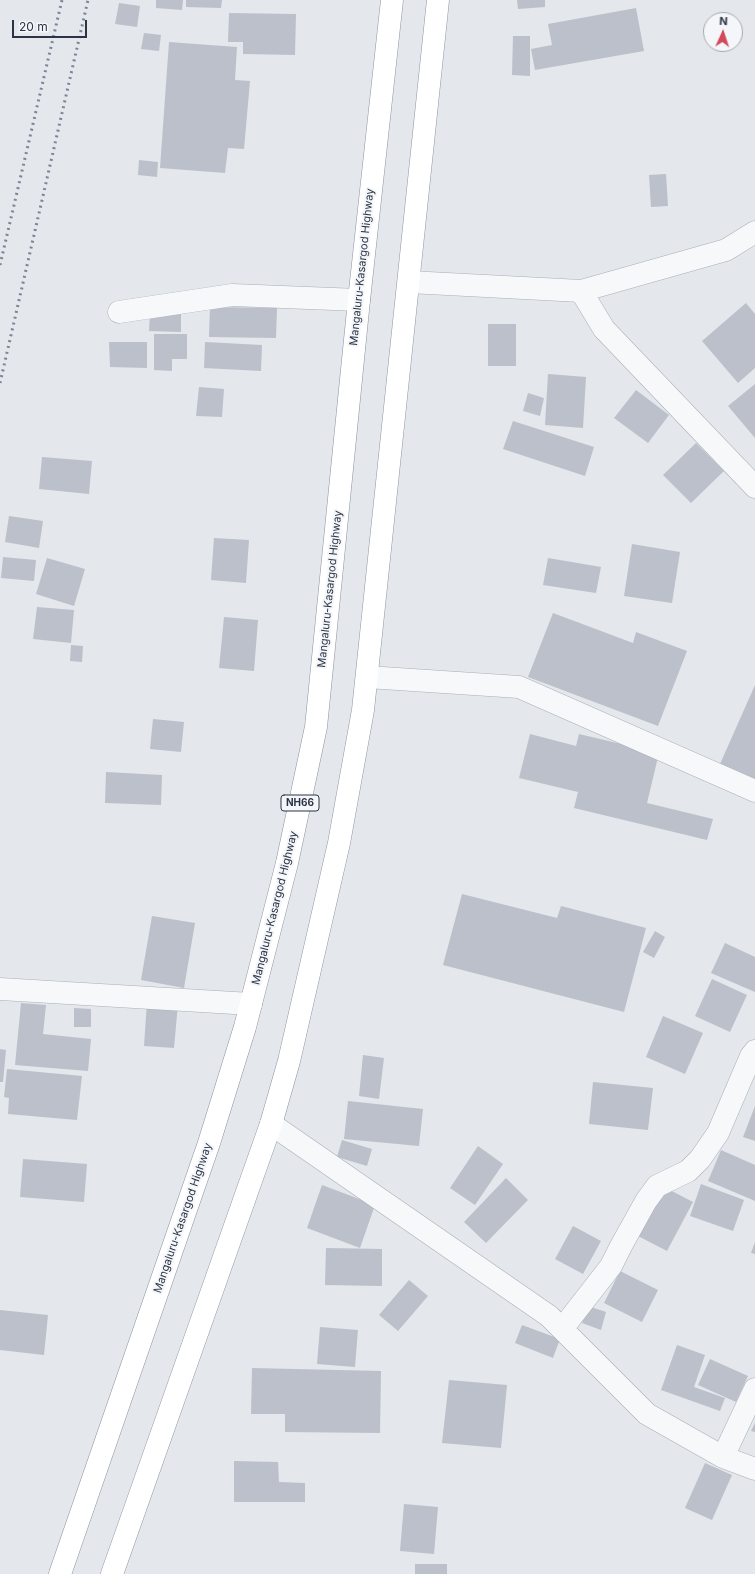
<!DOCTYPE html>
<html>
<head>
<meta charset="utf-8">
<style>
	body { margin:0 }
	#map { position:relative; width:755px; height:1574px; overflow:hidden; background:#e4e7ec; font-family:Inter,sans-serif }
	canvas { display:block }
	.north { position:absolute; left:703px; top:12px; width:40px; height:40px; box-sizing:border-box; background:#f4f6f9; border:1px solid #a4a8b1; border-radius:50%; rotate:3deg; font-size:11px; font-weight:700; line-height:16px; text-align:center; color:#2b3445 }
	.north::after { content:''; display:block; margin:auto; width:14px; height:18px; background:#d1495b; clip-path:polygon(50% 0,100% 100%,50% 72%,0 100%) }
	.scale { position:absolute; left:12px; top:20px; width:75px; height:18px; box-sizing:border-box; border:2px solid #2b3445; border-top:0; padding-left:5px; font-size:12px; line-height:14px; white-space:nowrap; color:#2b3445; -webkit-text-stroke:3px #f4f6f9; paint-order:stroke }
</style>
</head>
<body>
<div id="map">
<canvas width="755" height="1574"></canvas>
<div class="north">N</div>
<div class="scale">20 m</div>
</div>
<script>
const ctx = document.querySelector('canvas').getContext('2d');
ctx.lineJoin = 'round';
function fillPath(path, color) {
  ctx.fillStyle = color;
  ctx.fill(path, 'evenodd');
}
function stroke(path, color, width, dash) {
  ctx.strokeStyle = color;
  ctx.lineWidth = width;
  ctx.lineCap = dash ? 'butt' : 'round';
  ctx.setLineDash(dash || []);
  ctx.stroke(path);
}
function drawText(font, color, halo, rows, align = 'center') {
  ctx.font = font + ' Inter,sans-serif';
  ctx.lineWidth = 4;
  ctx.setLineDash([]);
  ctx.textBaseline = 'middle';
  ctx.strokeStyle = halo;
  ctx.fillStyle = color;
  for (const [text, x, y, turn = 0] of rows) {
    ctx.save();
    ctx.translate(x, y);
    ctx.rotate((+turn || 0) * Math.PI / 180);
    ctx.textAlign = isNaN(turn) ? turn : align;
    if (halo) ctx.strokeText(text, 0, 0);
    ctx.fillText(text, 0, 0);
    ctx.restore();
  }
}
fillPath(new Path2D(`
	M156 0H183L182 10 156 8Z
	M186 0H222L221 8 186 7Z
	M517 0H545V7L518 9Z
	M119 3 140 6 137 27 115 24Z
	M636 8 644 51 535 70 531 49 552 45 548 24Z
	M229 13 296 14 295 55 243 54V42H228Z
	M144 33 161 35 159 51 141 49Z
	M513 36H530V76L512 75Z
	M169 42 237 47 235 80 250 81 244 149 228 148 225 173 160 168Z
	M139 160 158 162 157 177 138 175Z
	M666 174 668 206 651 207 649 175Z
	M746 303 755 314V368L738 383 702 341Z
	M210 307 277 308 276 338 209 337Z
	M150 312 181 313V332L149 331Z
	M488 324H516V366H488Z
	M154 334H187V359H172V371L154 370Z
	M109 342H147V368L110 367Z
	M205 342 262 345 261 371 204 368Z
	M548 374 586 377 583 428 545 425Z
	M755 384V438L728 406Z
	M199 387 224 389 222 417 196 416Z
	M636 390 669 415 648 443 614 418Z
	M528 393 544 398 540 416 523 411Z
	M513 421 594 447 585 476 503 449Z
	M696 443 724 471 691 503 663 475Z
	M42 457 92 461 89 494 39 489Z
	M9 516 43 521 39 548 5 542Z
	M214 538 249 540 246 583 211 580Z
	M632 544 680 552 672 603 624 596Z
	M3 557 36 560 34 581 1 578Z
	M47 558 85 569 74 606 36 594Z
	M548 558 601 567 596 593 543 585Z
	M37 607 74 610 71 643 33 639Z
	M553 613 633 643 636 632 687 651 658 726 528 677Z
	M224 617 258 620 254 671 219 668Z
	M71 645 83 646 82 662 70 661Z
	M755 685V779L720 764Z
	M153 719 184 722 181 752 150 749Z
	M530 734 576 746 579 734 659 753 647 803 713 819 707 840 574 808 578 792 519 778Z
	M106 772 162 775 161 805 105 803Z
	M462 894 557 918 561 906 646 928 624 1012 443 965Z
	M152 916 195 923 184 988 141 980Z
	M655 931 665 937 654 958 643 952Z
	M725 943 755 957V992L711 973Z
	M712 979 747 995 730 1032 695 1016Z
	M147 1002 178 1004 174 1048 144 1046Z
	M21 1003 46 1005 43 1034 91 1039 88 1071 15 1065Z
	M74 1008 91 1009V1027H74Z
	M663 1016 703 1033 685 1074 646 1057Z
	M0 1049 6 1050 3 1082H0Z
	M363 1055 384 1058 379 1099 359 1096Z
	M7 1069 82 1076 77 1120 8 1114 9 1098 4 1097Z
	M593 1082 653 1088 648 1130 589 1124Z
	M348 1101 423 1109 419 1146 344 1139Z
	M755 1106V1141L743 1137Z
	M342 1140 372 1149 367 1166 337 1157Z
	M478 1146 503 1164 475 1205 450 1188Z
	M721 1150 755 1165V1201L708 1181Z
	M23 1159 87 1164 84 1202 20 1197Z
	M506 1178 528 1200 486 1243 464 1222Z
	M701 1184 744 1200 733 1231 690 1216Z
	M322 1185 375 1205 360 1248 307 1228Z
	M664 1187 693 1202 667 1251 638 1236Z
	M573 1226 601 1241 583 1274 555 1259Z
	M755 1242V1254L751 1253Z
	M326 1248 382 1249V1286L325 1285Z
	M620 1271 658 1290 642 1322 604 1303Z
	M409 1280 428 1296 398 1331 379 1315Z
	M588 1306 606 1312 601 1330 582 1323Z
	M0 1310 48 1315 44 1355 0 1350Z
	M522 1325 560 1339 553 1358 515 1343Z
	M320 1327 358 1330 355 1367 317 1364Z
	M677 1345 705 1355 694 1387 725 1398 720 1411 661 1390Z
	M710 1359 748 1376 736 1402 698 1385Z
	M252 1368 381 1371 380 1433 285 1432V1414H251Z
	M449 1380 507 1385 501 1448 442 1443Z
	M755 1423V1432L751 1431Z
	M234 1461 278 1462 279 1482 305 1483V1502H234Z
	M705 1463 732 1475 712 1520 685 1508Z
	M404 1504 438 1507 434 1554 400 1551Z
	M415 1564H447V1574H415Z`), '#bbc0ca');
const minor = new Path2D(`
	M409 282 581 291 726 250 755 232
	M581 291 604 329 755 487
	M119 312 232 295 359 300
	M367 677 519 687 755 791
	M0 989 251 1004
	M271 1124 549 1316 647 1414 723 1457 755 1469
	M562 1329 611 1266 621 1246 646 1201 657 1186 688 1171 700 1159 718 1133 751 1056 755 1051
	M723 1457 755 1389`);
const highway = new Path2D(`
	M60 1574 209 1143 245 1027 287 863 316 727 359 300 392 0
	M112 1574 271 1124 289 1061 339 843 363 710 438 0`);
stroke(minor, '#a9aeb7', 23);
stroke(highway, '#8b94a3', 23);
stroke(minor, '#f7f8fa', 22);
stroke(highway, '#fff', 22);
stroke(new Path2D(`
	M0 265 62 0
	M0 383 88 0`), '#7d8696', 3, [2, 4]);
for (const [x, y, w] of [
	[300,803,38]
]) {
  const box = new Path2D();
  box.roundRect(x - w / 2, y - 8, w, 16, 3);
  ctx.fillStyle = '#f4f6f9';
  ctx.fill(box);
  stroke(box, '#2b3445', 1);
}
drawText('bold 10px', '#2b3445', null, [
	["NH66",300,803]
]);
drawText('11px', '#2b3445', '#f4f6f9', [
	["Mangaluru-Kasargod Highway",362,267,-84],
	["Mangaluru-Kasargod Highway",330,589,-84],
	["Mangaluru-Kasargod Highway",275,908,-76],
	["Mangaluru-Kasargod Highway",183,1218,-71]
]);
</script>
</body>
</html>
